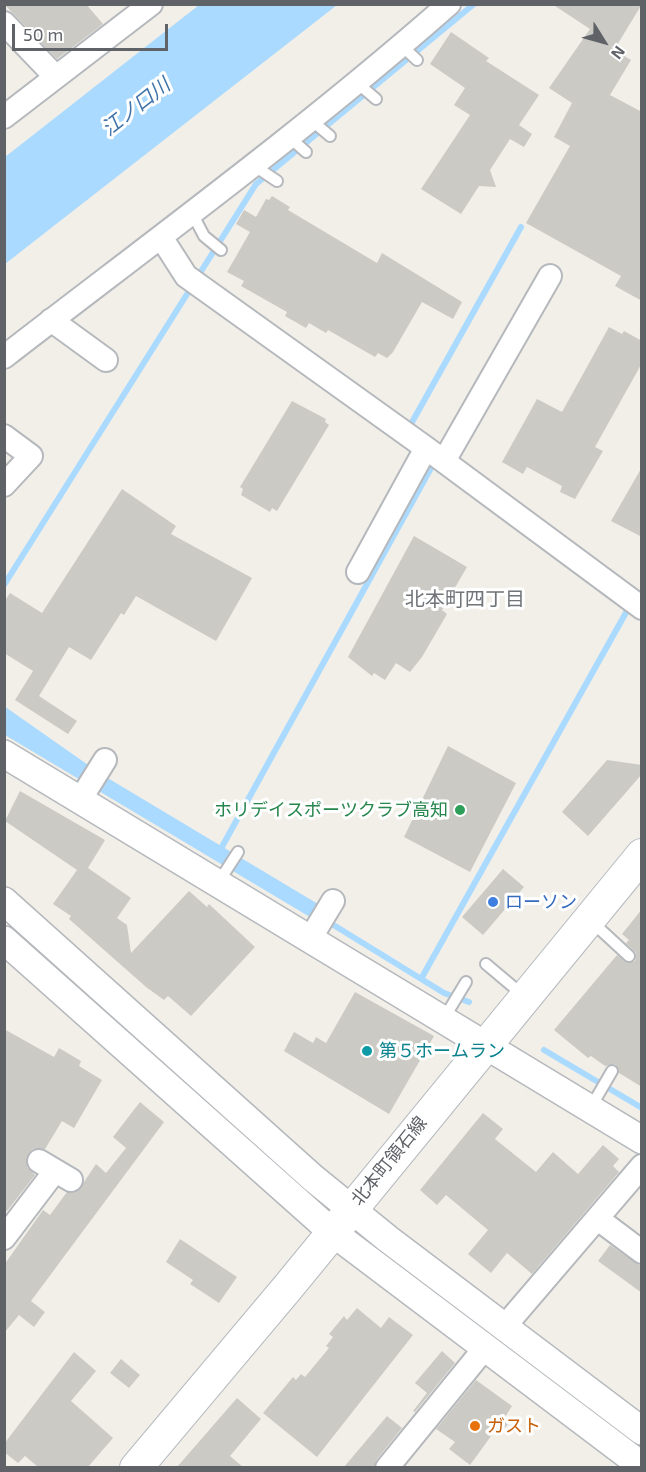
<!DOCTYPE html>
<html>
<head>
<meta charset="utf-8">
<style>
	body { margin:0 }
	#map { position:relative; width:646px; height:1472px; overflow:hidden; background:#f1efe8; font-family:"Exo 2",sans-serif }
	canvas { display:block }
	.frame { position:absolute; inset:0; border:6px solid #5f6368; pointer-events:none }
	.north { position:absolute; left:574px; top:12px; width:60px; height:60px; -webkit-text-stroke:4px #fff; paint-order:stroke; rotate:127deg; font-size:16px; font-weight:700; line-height:24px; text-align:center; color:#5f6368 }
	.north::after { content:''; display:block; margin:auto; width:21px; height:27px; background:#5f6368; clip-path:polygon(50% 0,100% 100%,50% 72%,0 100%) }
	.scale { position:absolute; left:12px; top:24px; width:156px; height:27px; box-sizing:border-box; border:3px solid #5f6368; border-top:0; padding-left:8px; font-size:18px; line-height:21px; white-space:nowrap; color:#5f6368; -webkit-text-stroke:4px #fff; paint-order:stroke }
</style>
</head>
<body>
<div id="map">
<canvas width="646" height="1472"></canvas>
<div class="frame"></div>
<div class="north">N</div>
<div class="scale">50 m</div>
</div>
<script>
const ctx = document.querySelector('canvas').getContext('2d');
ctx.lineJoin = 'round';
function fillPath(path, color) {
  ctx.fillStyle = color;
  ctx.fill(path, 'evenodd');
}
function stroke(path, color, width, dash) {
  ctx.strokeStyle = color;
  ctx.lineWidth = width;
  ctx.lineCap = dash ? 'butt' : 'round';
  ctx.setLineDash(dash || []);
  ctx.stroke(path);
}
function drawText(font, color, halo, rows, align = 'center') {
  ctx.font = font + ' "Exo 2","Noto Sans JP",sans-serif';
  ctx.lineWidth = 6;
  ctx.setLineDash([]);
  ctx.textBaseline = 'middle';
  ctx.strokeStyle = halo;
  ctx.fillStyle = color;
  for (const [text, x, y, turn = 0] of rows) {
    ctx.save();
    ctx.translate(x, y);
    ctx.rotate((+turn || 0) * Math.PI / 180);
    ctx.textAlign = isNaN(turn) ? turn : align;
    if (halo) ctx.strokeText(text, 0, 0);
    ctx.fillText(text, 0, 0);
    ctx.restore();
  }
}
fillPath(new Path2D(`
	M199 5H337L5 264V157Z
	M4 706 101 774 338 916 330 929 5 735Z`), '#aadaff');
stroke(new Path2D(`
	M200 273 256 184 474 4
	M411 424 521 227
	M4 585 189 291
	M218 854 431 468
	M327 921 444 993 469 1002
	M421 979 628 609
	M544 1050 642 1108`), '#aadaff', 6);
fillPath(new Path2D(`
	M4 4H86L103 24 57 59Z
	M552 4H642L614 50 631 60 610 95 642 112V301L615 286 621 276 526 223 570 146 554 137 572 103 549 88 590 29Z
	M451 32 489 58 486 61 539 95 519 125 532 134 524 147 510 139 490 170 496 187 479 186 461 214 421 189 470 115 454 105 465 88 430 64Z
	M272 196 290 207 288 210 377 263 382 253 462 302 453 319 422 302 393 352 387 358 378 353 375 357 328 330 326 333 309 323 306 328 285 316 287 312 241 286 244 281 227 272 250 232 236 224 244 210 256 217 266 199 269 200Z
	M609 327 622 334 624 331 642 341V363L595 447 603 451 575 499 560 492 562 486 527 467 523 474 502 462 537 399 562 412Z
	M292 401 326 419 325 422 329 425 277 511 272 508 270 512 241 495 243 489 240 487Z
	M642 467V537L611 521Z
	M122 489 176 526 171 534 252 578 216 641 136 596 124 615 121 613 91 660 69 647 39 696 77 721 68 734 15 700 33 671 4 653V602L10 593 42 613Z
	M414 536 467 567 442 610 447 614 422 657 410 672 396 663 385 680 374 673 372 676 348 657Z
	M448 746 516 783 470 872 404 837Z
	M607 760 642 765V774L588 836 562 812Z
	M20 791 105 840 88 868 131 898 117 918 127 925 131 953 189 891 207 907 209 904 255 947 191 1016 168 996 164 1000 146 987 69 919 71 916 53 904 77 870 5 821Z
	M503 869 524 887 483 935 462 917Z
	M642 909V1087L619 1073 615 1064 605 1066 591 1056 588 1058 554 1030 617 955 627 963 635 961 636 953 626 943 629 940 622 934Z
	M355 992 434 1036 389 1114 284 1051 294 1032 313 1043 316 1037 326 1043Z
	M4 1029 54 1057 59 1048 81 1061 79 1066 102 1080 74 1128 62 1121 45 1149H33L28 1154 27 1167 35 1175 7 1211 4 1209Z
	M140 1102 164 1122 31 1301 45 1312 34 1327 19 1315 4 1333V1265L43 1210 50 1215 67 1192 78 1191 96 1164 106 1173 126 1148 113 1137Z
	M483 1113 503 1129 495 1139 536 1172 553 1152 578 1174 603 1145 619 1159 613 1166 619 1172 532 1274 507 1253 491 1273 468 1254 488 1230 446 1195 437 1205 420 1190Z
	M180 1239 237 1277 219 1303 190 1284 193 1280 166 1262Z
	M610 1245 642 1267V1293L598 1261Z
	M357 1308 381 1328 389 1317 413 1335 317 1457 263 1413 293 1377 296 1380 301 1374 305 1377 329 1348 326 1346 333 1337 329 1334 344 1316 347 1320Z
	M442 1351 455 1363 415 1412 413 1411 427 1393 415 1383Z
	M74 1352 96 1371 71 1401 113 1438 88 1467H38L25 1456 18 1463 4 1452V1444Z
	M121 1359 140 1375 129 1388 110 1373Z
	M476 1380 512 1406 505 1417 510 1421 499 1436 494 1432 470 1465 449 1449 455 1442 436 1429Z
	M237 1398 261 1419 230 1456 243 1467H177Z
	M387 1416 402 1428 377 1459 374 1467H344Z`), '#cccac5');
const service = new Path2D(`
	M402 46 417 60
	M356 82 376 99
	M310 119 330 136
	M288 136 306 152
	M253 165 277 181
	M192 213 204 236 221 250
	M218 883 238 852
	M591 921 629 956
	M486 964 524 996
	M443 1020 466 982
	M591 1107 612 1071`);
const minor = new Path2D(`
	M4 23 56 77
	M4 117 151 4
	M161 237 186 276 426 448 642 608
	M51 320 106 360
	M4 357C154 241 307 129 449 4
	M4 436 31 456 4 485
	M444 461 550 276
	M358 572 426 448
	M80 800 105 760
	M310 939 333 901
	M39 1161 71 1180
	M598 1219 642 1252
	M4 1238 55 1171
	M505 1326 642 1166
	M387 1468 484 1349`);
const tertiary = new Path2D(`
	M4 754 642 1140
	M4 901 313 1178 388 1239 642 1431
	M4 940 332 1232 642 1466`);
const secondary = new Path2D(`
	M136 1468 289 1286 642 855`);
stroke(service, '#b5b8bc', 14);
stroke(minor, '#b5b8bc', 26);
stroke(tertiary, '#b5b8bc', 30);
stroke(secondary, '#b6babf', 34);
stroke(service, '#fff', 10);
stroke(minor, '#fff', 22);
stroke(tertiary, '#fff', 27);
stroke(secondary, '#fff', 32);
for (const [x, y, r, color] of [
	[460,810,6,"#2e9e5b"],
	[493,902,6,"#3f7fe0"],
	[367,1051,6,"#0f9aa8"],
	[475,1426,6,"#e8710a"]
]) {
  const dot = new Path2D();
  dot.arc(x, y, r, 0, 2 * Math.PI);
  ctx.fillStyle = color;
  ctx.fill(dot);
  stroke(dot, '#fff', 2);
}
drawText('18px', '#27864d', '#fff', [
	["ホリデイスポーツクラブ高知",448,810]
], 'right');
drawText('18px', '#366cbe', '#fff', [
	["ローソン",505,902]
], 'left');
drawText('18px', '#0d838f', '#fff', [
	["第５ホームラン",379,1051]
], 'left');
drawText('18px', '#5f6368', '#fff', [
	["北本町領石線",389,1161,-51]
]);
drawText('18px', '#c56008', '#fff', [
	["ガスト",487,1426]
], 'left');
drawText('italic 20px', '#4174aa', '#fff', [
	["江ノ口川",136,107,-38]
]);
drawText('20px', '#70757a', '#fff', [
	["北本町四丁目",465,599]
]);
</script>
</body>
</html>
